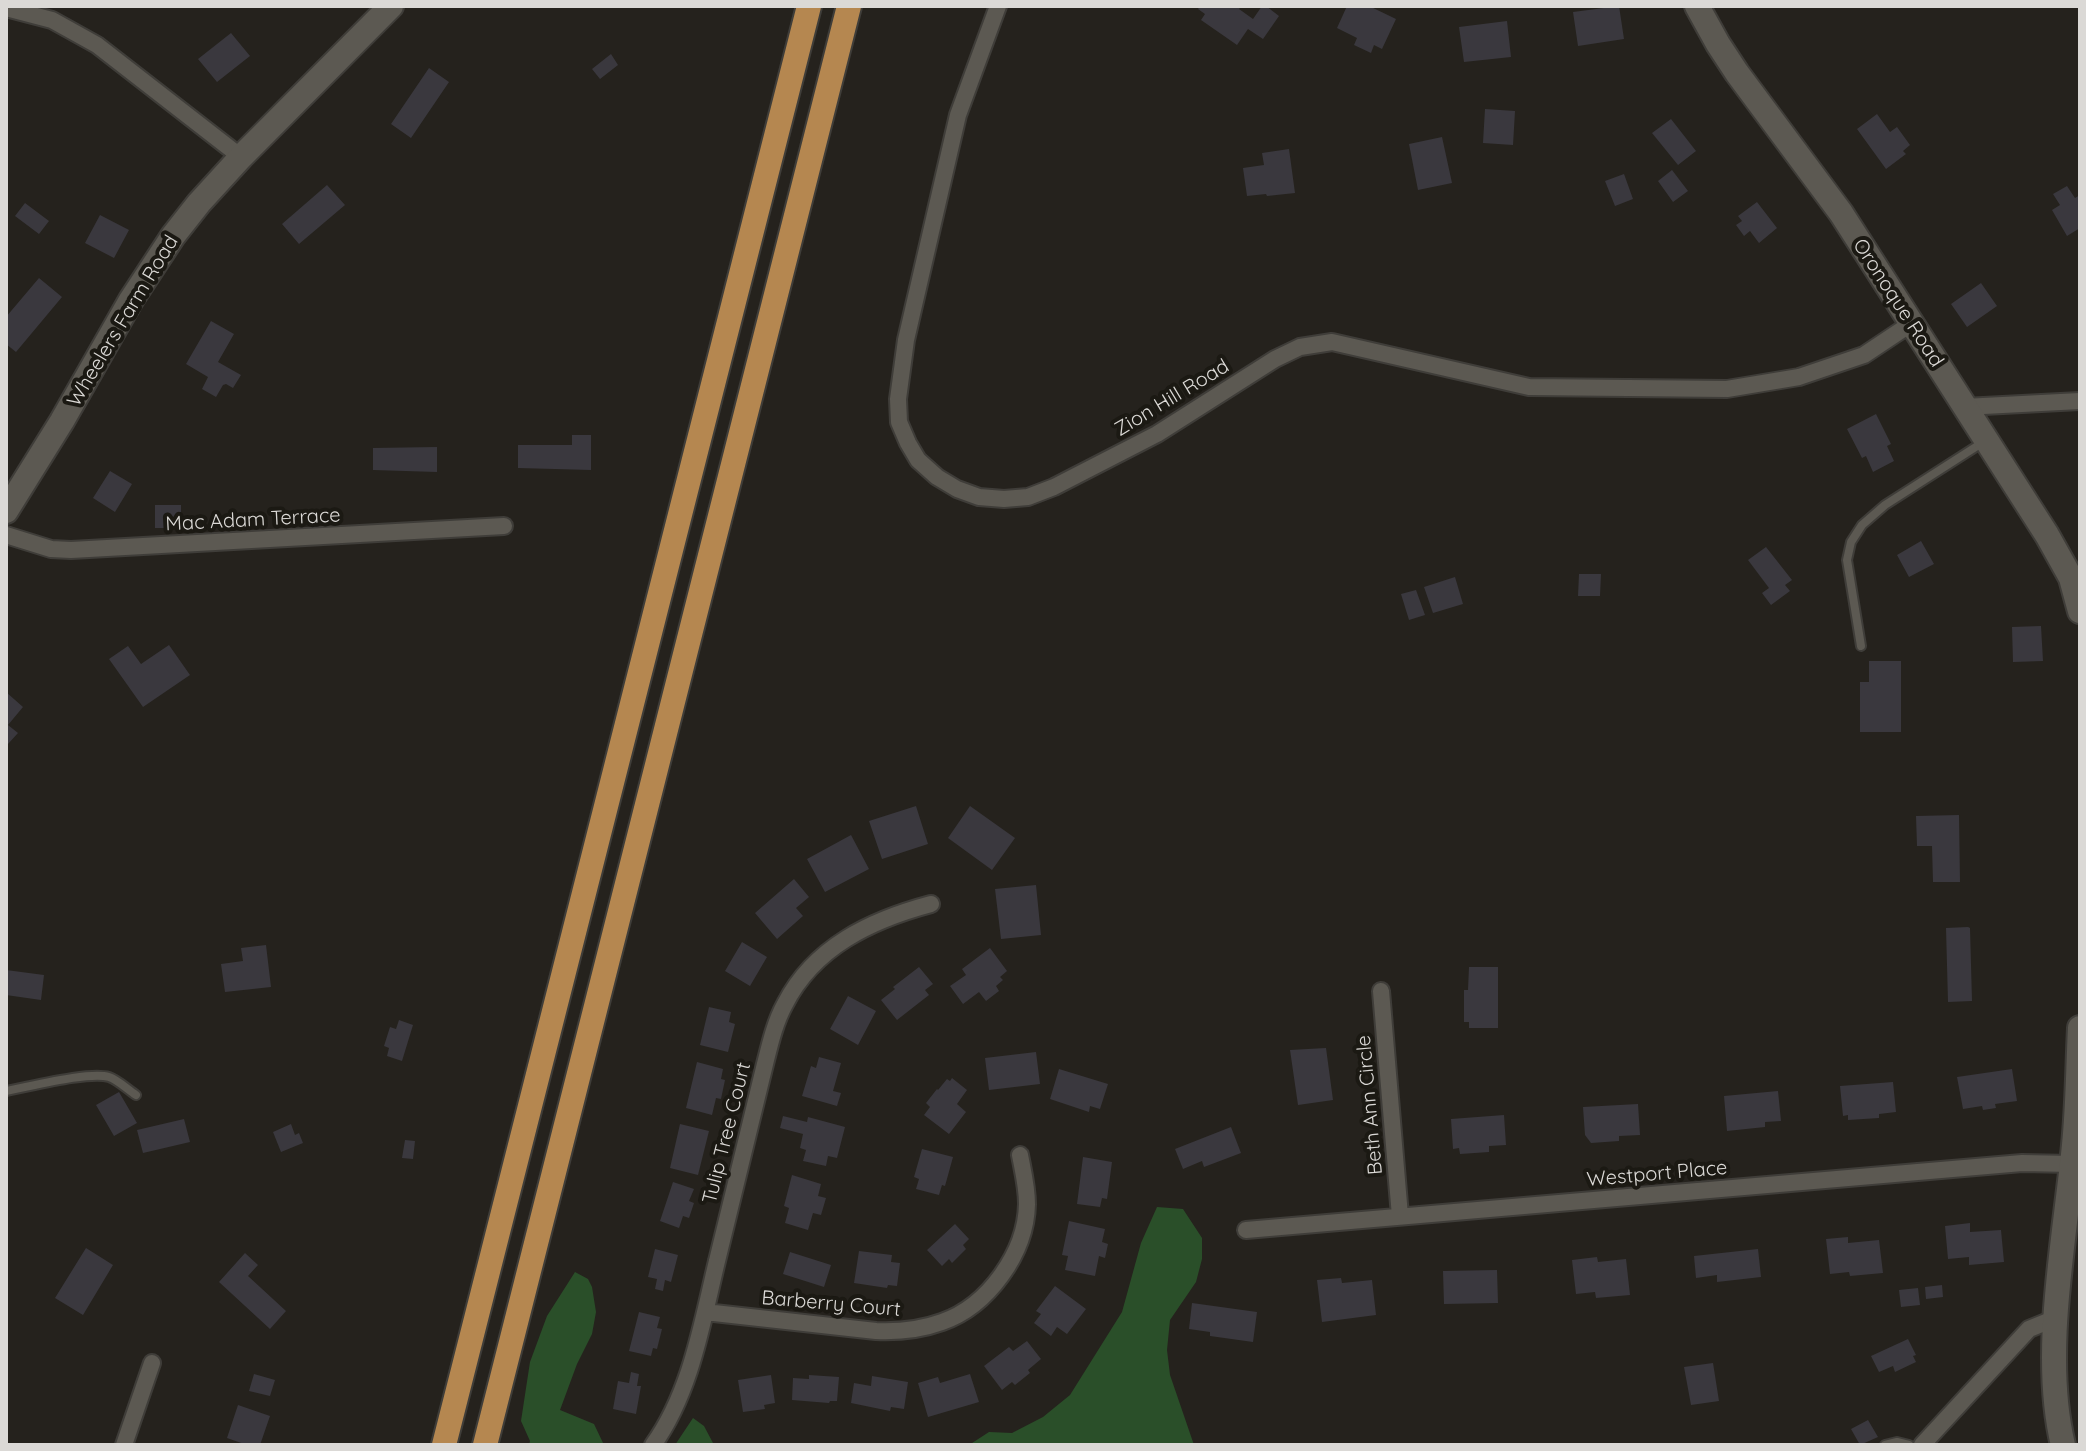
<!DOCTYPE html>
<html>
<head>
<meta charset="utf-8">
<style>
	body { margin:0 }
	#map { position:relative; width:2086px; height:1451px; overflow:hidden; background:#25221d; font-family:Quicksand,sans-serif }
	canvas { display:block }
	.frame { position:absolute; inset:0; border:8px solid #dbd9d6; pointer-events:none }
</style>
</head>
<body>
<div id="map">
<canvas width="2086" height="1451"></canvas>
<div class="frame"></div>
</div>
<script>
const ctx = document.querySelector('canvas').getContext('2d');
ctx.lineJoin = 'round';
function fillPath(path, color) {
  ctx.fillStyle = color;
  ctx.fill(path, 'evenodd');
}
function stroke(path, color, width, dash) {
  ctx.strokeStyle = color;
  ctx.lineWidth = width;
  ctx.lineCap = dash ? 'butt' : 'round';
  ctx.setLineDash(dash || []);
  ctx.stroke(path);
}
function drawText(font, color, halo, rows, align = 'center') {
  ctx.font = font + ' Quicksand,sans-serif';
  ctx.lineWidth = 8;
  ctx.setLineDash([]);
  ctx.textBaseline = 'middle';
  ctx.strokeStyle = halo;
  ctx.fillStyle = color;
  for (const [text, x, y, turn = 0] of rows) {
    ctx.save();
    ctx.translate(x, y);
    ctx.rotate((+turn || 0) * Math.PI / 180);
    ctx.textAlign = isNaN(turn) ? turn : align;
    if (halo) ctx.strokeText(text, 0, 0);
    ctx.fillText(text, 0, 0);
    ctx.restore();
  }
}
fillPath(new Path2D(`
	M1157 1207 1183 1209 1202 1238V1259L1196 1282 1170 1320 1167 1350 1170 1375 1194 1445H969L989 1432 1012 1433 1043 1417 1070 1395 1122 1312 1141 1243Z
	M575 1272 588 1279 592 1287 596 1312 592 1334 577 1364 560 1410 594 1424 604 1445H529L530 1441 521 1421 530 1362 547 1316Z
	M693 1418 704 1426 713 1443 725 1445H675Z`), '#2a4f29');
fillPath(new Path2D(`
	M1200 6H1238L1240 8 1239 9 1253 19 1262 6H1266L1279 16 1263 39 1248 29 1237 45 1201 20 1205 14 1198 9Z
	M1347 6H1369L1396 19 1382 49 1374 45 1371 53 1354 45 1357 38 1337 28Z
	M1619 6 1624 39 1578 46 1573 12Z
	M1507 21 1511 57 1464 62 1459 27Z
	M231 33 250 56 217 82 198 59Z
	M611 54 618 65 600 79 592 69Z
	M429 68 449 82 411 138 391 124Z
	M1485 109 1515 111 1513 145 1483 143Z
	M1877 114 1890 132 1897 127 1910 145 1903 151 1906 154 1886 169 1857 129Z
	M1671 119 1696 151 1678 165 1652 133Z
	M1442 137 1452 183 1418 190 1409 144Z
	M1289 149 1295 193 1267 196 1266 194 1247 196 1243 168 1264 165 1262 153Z
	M1672 170 1688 191 1673 202 1658 181Z
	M1624 174 1633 199 1615 206 1605 181Z
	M327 185 345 205 299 244 282 224Z
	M2067 186 2075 198 2080 195V228L2067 236 2052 210 2060 205 2053 194Z
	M1757 202 1777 228 1759 243 1750 231 1744 236 1736 225 1742 221 1738 216Z
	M25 203 49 221 39 234 15 216Z
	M100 215 129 230 114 258 85 243Z
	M39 278 62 297 16 352 6 344V317Z
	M1981 283 1997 306 1967 327 1951 304Z
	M211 321 234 334 218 362 241 375 233 388 226 384 223 385 216 397 202 389 208 377 186 364Z
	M1876 414 1891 444 1887 446 1894 461 1873 472 1866 456 1862 458 1847 429Z
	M572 435H591V470L518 468V445H572Z
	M437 447V472L373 470V448Z
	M110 471 132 484 115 512 93 498Z
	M155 505H181V528H155Z
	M1921 541 1934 564 1909 577 1897 555Z
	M1766 547 1792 580 1785 585 1790 591 1771 605 1762 593 1769 588 1748 560Z
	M1579 574H1601L1600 596H1578Z
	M1455 577 1463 604 1433 613 1424 587Z
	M1416 590 1425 615 1409 620 1401 594Z
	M2041 626 2043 661 2013 662 2012 627Z
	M169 645 190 675 143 707 109 659 128 646 141 664Z
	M1869 661H1901V732H1860V682H1869Z
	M6 692 23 707 8 725 18 733 8 744 6 742Z
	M916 806 928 844 882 859 869 821Z
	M970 806 1015 838 992 870 948 838Z
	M1959 815 1960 882H1933L1932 846H1917L1916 816Z
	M851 835 869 869 825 892 807 859Z
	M794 879 809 897 796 908 803 916 777 939 755 913Z
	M1036 885 1041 935 1001 939 995 889Z
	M1968 927 1970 928 1972 1001 1948 1002 1946 928Z
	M742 942 767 957 750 986 725 971Z
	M266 945 271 987 225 992 221 964 243 961 241 948Z
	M990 948 1007 971 1000 977 1003 980 996 986 999 991 986 1001 979 992 963 1004 950 986 966 975 962 969Z
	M919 967 933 984 925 990 929 995 897 1020 881 1000 895 989 893 987Z
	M1469 967H1498V1028H1469V1022H1464V990H1468Z
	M6 970 44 975 41 1000 6 995Z
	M848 996 876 1011 858 1045 830 1029Z
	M709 1007 731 1012 729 1022 735 1024 728 1052 700 1045Z
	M399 1020 413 1025 402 1061 387 1056 389 1048 384 1046 390 1027 396 1029Z
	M1326 1048 1333 1100 1298 1105 1290 1050Z
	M1036 1052 1040 1084 989 1090 985 1058Z
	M819 1057 841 1063 833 1091 841 1093 837 1106 802 1096 811 1066 816 1068Z
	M697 1062 723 1069 721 1079 725 1080 721 1099 716 1098 712 1115 686 1108Z
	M1059 1069 1108 1084 1100 1109 1090 1106 1089 1112 1050 1099Z
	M2012 1069 2017 1101 1995 1104 1996 1108 1983 1110 1982 1106 1963 1109 1957 1077Z
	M952 1078 967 1090 957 1104 966 1112 949 1134 924 1115 930 1107 926 1103 937 1089 938 1090 947 1079 950 1081Z
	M1893 1082 1896 1112 1879 1114V1118L1848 1120V1115L1843 1116 1840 1086Z
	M1778 1091 1781 1121 1765 1122V1127L1727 1131 1724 1096Z
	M119 1092 137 1123 114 1136 96 1105Z
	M1638 1104 1640 1135 1619 1136V1141L1591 1143 1585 1135 1583 1107Z
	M1504 1115 1506 1145 1489 1146V1152L1460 1154 1459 1148 1453 1149 1451 1119Z
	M783 1116 807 1122 808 1117 845 1127 837 1158 828 1156 826 1166 803 1161 806 1150 800 1148 803 1134 780 1128Z
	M184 1119 190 1142 143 1153 137 1130Z
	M291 1124 295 1135 299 1133 303 1143 281 1152 273 1132Z
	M680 1124 709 1131 698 1175 670 1168Z
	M1231 1127 1241 1153 1204 1167 1202 1161 1183 1169 1175 1149Z
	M405 1140 415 1141 413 1159 402 1158Z
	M922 1149 953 1157 945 1186 942 1185 939 1195 916 1189 919 1179 914 1177Z
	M1083 1157 1112 1162 1107 1199 1102 1198 1100 1207 1077 1204Z
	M792 1175 821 1184 818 1196 826 1198 821 1215 813 1213 808 1230 785 1223 789 1208 784 1206Z
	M673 1182 694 1189 689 1201 694 1203 689 1218 683 1216 679 1228 660 1221Z
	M1069 1221 1105 1229 1102 1242 1108 1244 1105 1258 1099 1256 1095 1276 1065 1270 1068 1256 1062 1255Z
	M1970 1223V1232L2001 1230 2004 1262 1969 1265V1257L1948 1259 1945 1226Z
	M955 1224 969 1239 963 1245 966 1249 952 1263 949 1259 942 1266 927 1250Z
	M1848 1237V1243L1879 1240 1883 1273 1850 1276 1849 1272 1830 1274 1826 1239Z
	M86 1248 113 1265 83 1315 55 1298Z
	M655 1249 678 1255 671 1282 665 1280 663 1291 655 1289 657 1279 648 1277Z
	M1758 1249 1761 1277 1717 1282V1275L1696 1278 1694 1256Z
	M859 1251 892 1255 891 1262 900 1263 897 1286 888 1285 887 1288 854 1283Z
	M790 1252 831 1265 824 1287 783 1274Z
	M245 1253 258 1265 248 1276 286 1311 270 1329 219 1282Z
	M1597 1257 1598 1262 1626 1259 1630 1295 1596 1298 1595 1292 1576 1294 1572 1260Z
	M1497 1270 1498 1303 1444 1304 1443 1271Z
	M1341 1278 1342 1283 1372 1280 1376 1315 1322 1322 1317 1280Z
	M1942 1285 1943 1297 1926 1299 1925 1287Z
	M1055 1286 1086 1309 1067 1334 1057 1327 1051 1336 1034 1323 1041 1314 1036 1311Z
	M1918 1288 1920 1305 1901 1307 1899 1290Z
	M1192 1303 1257 1312 1253 1342 1210 1336V1332L1189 1329Z
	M639 1312 660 1317 657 1328 662 1329 657 1349 653 1348 651 1356 629 1351Z
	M1908 1339 1916 1355 1913 1356 1916 1362 1895 1372 1893 1366 1879 1372 1871 1356Z
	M1027 1341 1041 1359 1028 1370 1030 1373 1015 1385 1012 1382 1002 1390 984 1366 1009 1347 1013 1351Z
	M1713 1363 1719 1401 1691 1405 1684 1367Z
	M631 1372 639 1374 637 1386H641L636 1414 613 1409 618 1381 629 1383Z
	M254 1374 275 1380 270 1396 249 1391Z
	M970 1374 979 1402 928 1417 918 1383 938 1377 940 1383Z
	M771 1375 775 1403 764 1405 765 1409 743 1412 738 1380Z
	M809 1375 839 1377 837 1401H830L829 1403 792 1400 793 1378 809 1379Z
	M872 1376 908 1382 904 1409 891 1407 890 1411 851 1403 854 1383 871 1386Z
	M238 1405 270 1416 260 1445H247L227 1438Z
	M1868 1420 1878 1437 1860 1445 1851 1429Z`), '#3a383e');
const lane = new Path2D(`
	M1861 646 1847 560 1851 542 1862 525 1885 505 1985 441
	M6 1091C29 1087 89 1071 109 1077 118 1080 127 1089 136 1095
	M1885 1445 1897 1442 1909 1445`);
const street = new Path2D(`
	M998 6 958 115 906 340 898 399 899 422 908 443 918 460 937 477 957 489 979 497 1004 499 1028 497 1054 487 1157 434 1275 359 1300 347 1332 342 1529 387 1727 389 1799 377 1864 355 1912 323
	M6 8 52 20 97 45 241 157
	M1964 407 2080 401
	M6 535 51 549 71 550 504 526
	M1381 991 1400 1216
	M1246 1230 2022 1163 2072 1164
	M705 1312 876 1331C899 1332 920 1330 942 1322 988 1306 1026 1253 1027 1204 1027 1187 1023 1171 1020 1155
	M124 1445 152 1363
	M653 1445C691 1392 702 1323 717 1261 733 1195 749 1129 765 1064 770 1044 775 1022 785 1004 814 947 871 920 931 904
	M1922 1445 2029 1329 2056 1318`);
const secondary = new Path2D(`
	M1697 6 1718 44 1737 73 1841 213 2047 535 2071 578 2080 611
	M6 511 62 421 131 300 173 236 199 203 241 157 391 6
	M2063 1445C2041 1354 2065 1239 2074 1145 2078 1106 2078 1067 2080 1028`);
const highway = new Path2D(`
	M444 1445 809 6
	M485 1445 849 6`);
stroke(lane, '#3f3d39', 12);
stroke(street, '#3f3d39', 20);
stroke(secondary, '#3f3d39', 28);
stroke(highway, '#3f3d39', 28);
stroke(lane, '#5c5952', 8);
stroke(street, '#5c5952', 16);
stroke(secondary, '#5c5952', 24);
stroke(highway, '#b58750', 24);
drawText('20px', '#dbd9d6', '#1b1913', [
	["Oronoque Road",1898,303,57],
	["Wheelers Farm Road",123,321,-59],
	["Zion Hill Road",1172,398,-31],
	["Mac Adam Terrace",253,520,-3],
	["Beth Ann Circle",1370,1105,-95],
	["Tulip Tree Court",727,1133,-76],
	["Westport Place",1657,1174,-5],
	["Barberry Court",831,1304,5]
]);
</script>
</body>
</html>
